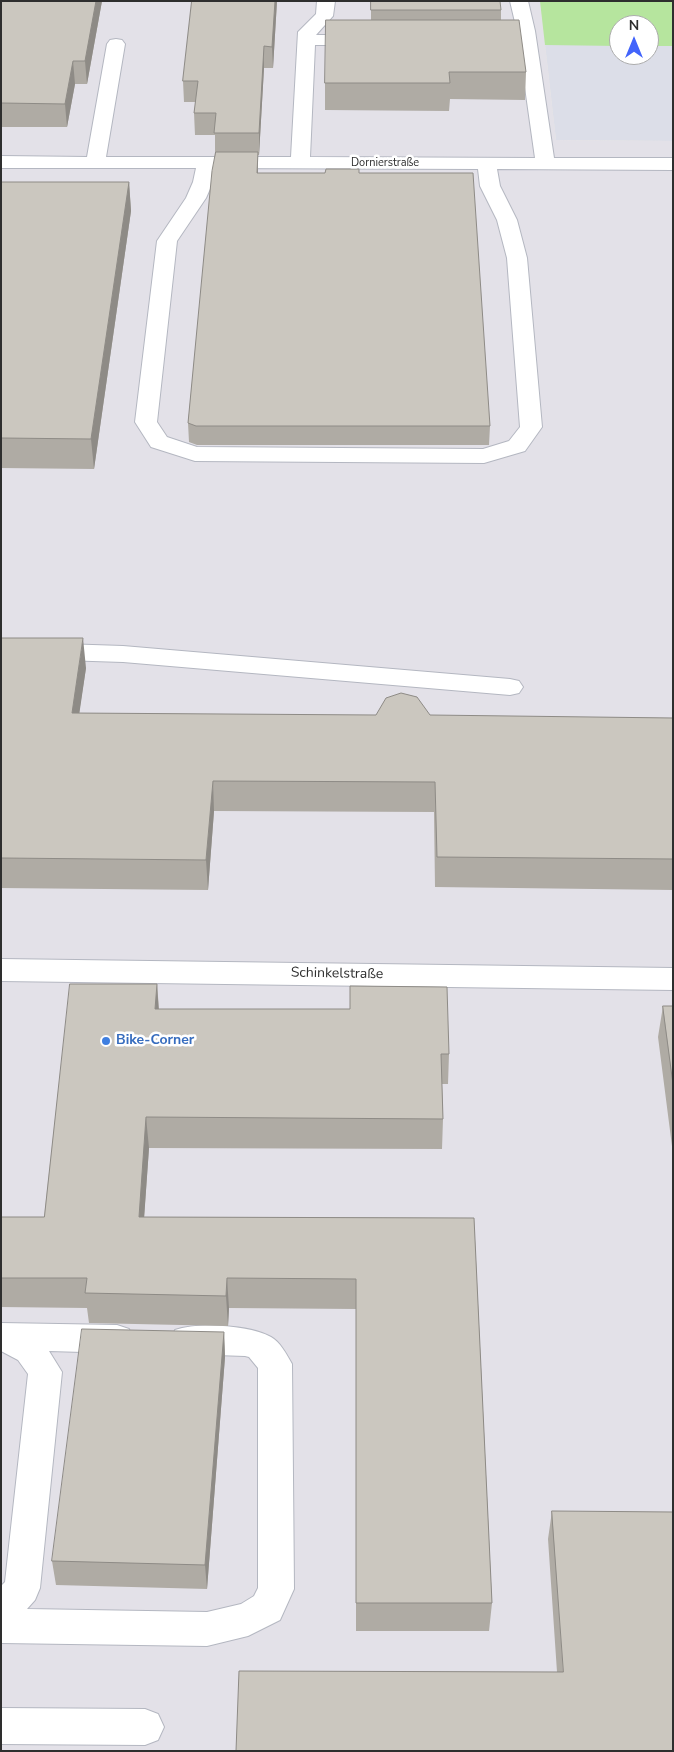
<!DOCTYPE html>
<html>
<head>
<meta charset="utf-8">
<style>
	body { margin:0 }
	#map { position:relative; width:674px; height:1752px; overflow:hidden; background:#efe9e1; font-family:"Nunito Sans",sans-serif }
	canvas { display:block }
	.frame { position:absolute; inset:0; border:2px solid #2e2e2e; pointer-events:none }
	.north { position:absolute; left:609px; top:15px; width:50px; height:50px; box-sizing:border-box; background:#fff; border:1px solid #ababab; border-radius:50%; rotate:0deg; font-size:14px; font-weight:700; line-height:20px; text-align:center; color:#2e2e2e }
	.north::after { content:''; display:block; margin:auto; width:18px; height:22px; background:#4264fb; clip-path:polygon(50% 0,100% 100%,50% 72%,0 100%) }
</style>
</head>
<body>
<div id="map">
<canvas width="674" height="1752"></canvas>
<div class="frame"></div>
<div class="north">N</div>
</div>
<script>
const ctx = document.querySelector('canvas').getContext('2d');
ctx.lineJoin = 'round';
function fillPath(path, color) {
  ctx.fillStyle = color;
  ctx.fill(path, 'evenodd');
}
function stroke(path, color, width, dash) {
  ctx.strokeStyle = color;
  ctx.lineWidth = width;
  ctx.lineCap = dash ? 'butt' : 'round';
  ctx.setLineDash(dash || []);
  ctx.stroke(path);
}
function drawText(font, color, halo, rows, align = 'center') {
  ctx.font = font + ' "Nunito Sans",sans-serif';
  ctx.lineWidth = 5;
  ctx.setLineDash([]);
  ctx.textBaseline = 'middle';
  ctx.strokeStyle = halo;
  ctx.fillStyle = color;
  for (const [text, x, y, turn = 0] of rows) {
    ctx.save();
    ctx.translate(x, y);
    ctx.rotate((+turn || 0) * Math.PI / 180);
    ctx.textAlign = isNaN(turn) ? turn : align;
    if (halo) ctx.strokeText(text, 0, 0);
    ctx.fillText(text, 0, 0);
    ctx.restore();
  }
}
fillPath(new Path2D(`
	M1 1H540L556 140 673 141V1751H1Z`), '#e3e1e8');
fillPath(new Path2D(`
	M540 1H673V141L556 140ZM619 25H649V55H619Z`), '#dcdee8');
fillPath(new Path2D(`
	M540 1H673V46H649V25H619V46L545 45Z`), '#b6e59e');
const minor = new Path2D(`
	M317 1H335L333 16 316 35H362L368 36 371 40 368 44 362 45H315L310 157 535 158 519 45 479 44 476 40 479 36 518 35 510 1H528L535 31 554 158H673V170L497 169 500 186 517 220 527 258 542 427 525 451 484 463 195 461 151 447 135 422 157 241 186 198 193 182 196 168H1V156L87 157 107 44 110 40 116 39 122 40 125 44 106 157H291L298 32 316 14ZM215 168 478 169 480 186 497 220 507 258 520 427 509 441 483 449 197 447 167 437 157 422 177 241 206 198 213 182Z
	M1 642 123 646 510 679 519 681 523 687 519 693 510 695 123 662 1 658Z
	M1 959 673 968V990L1 981Z
	M1 1323 117 1325 129 1329 133 1339 129 1349 117 1353 49 1351 62 1372 40 1588 35 1600 27 1609 207 1612 241 1604 254 1596 258 1588V1368L249 1357 245 1356 187 1354 175 1350 171 1340 175 1330C198 1322 249 1325 271 1337 280 1342 287 1355 292 1364L294 1589 280 1620 248 1636 207 1646 1 1643V1586L5 1582 28 1374 18 1360 1 1351Z
	M1 1708 145 1709 158 1714 164 1727 158 1740 145 1745 1 1744Z`);
stroke(minor, '#b4b7c1', 2);
fillPath(minor, '#fff');
fillPath(new Path2D(`
	M1 1H102L87 84H75L67 127H1Z
	M192 1H277L273 68H264L259 155H258V173H359L490 426 489 445H197L189 442 188 423 215 155V135H195L194 113 196 102H184L183 81Z
	M371 1 501 10V20L526 72 525 100 450 99 449 111 325 110V83L371 20Z
	M1 182H129L131 211 94 469 1 468Z
	M1 638 86 668 79 713 673 718V890L435 887 434 812 214 811 208 890 1 888Z
	M157 984 159 1009 449 1054 448 1084H442L443 1119 442 1149 149 1148 144 1217 474 1218 492 1603 489 1631H356V1309L229 1308 228 1326 89 1323 87 1308 1 1307V1217H44Z
	M663 1006H673V1154L658 1037Z
	M224 1332 225 1357 207 1589 56 1585 52 1561Z
	M552 1511 673 1751 557 1672 548 1539Z`), '#afaba4');
fillPath(new Path2D(`
	M96 1H102L87 84 85 61Z
	M275 1H277L273 68 272 47Z
	M264 46V68L259 155V133Z
	M73 61 75 84 67 127 65 104Z
	M258 152V170L257 190V173Z
	M129 182 131 211 94 469 91 439Z
	M83 638 86 668 75 743 72 713Z
	M213 781 214 811 208 890 206 860Z
	M157 984 159 1015 155 1009Z
	M146 1117 149 1148 142 1248 139 1217Z
	M227 1278 229 1308 228 1326 226 1296Z
	M224 1332 225 1357 207 1589 205 1565Z`), '#8e8b86');
const building = new Path2D(`
	M1 1H96L85 61H73L65 104 1 103Z
	M192 1H275L272 47 264 46 259 133H214L216 113H194L198 81H183Z
	M371 1H500L501 10H371Z
	M326 20H519L526 72H449L450 83H325Z
	M216 152H258L257 173H325L326 169H359V173H473L490 426H196L188 423 212 171Z
	M1 182H129L91 439 1 438Z
	M1 638H83L72 713 376 715 386 698 401 693 417 697 430 715 673 718V859L437 857 435 782 213 781 206 860 1 858Z
	M70 984H157L155 1009H350V986L447 987 449 1054H441L443 1119 146 1117 139 1217 474 1218 492 1603H356V1279L227 1278 226 1296 85 1293 87 1278H1V1217H44Z
	M663 1006H673V1084Z
	M82 1329 224 1332 205 1565 52 1561Z
	M552 1511 673 1512V1751H236L239 1671 563 1672Z`);
fillPath(building, '#cbc7bf');
stroke(building, '#8e8b86', 1);
for (const [x, y, r, color] of [
	[106,1041,5,"#3f7fe0"]
]) {
  const dot = new Path2D();
  dot.arc(x, y, r, 0, 2 * Math.PI);
  ctx.fillStyle = color;
  ctx.fill(dot);
  stroke(dot, '#fff', 2);
}
drawText('11px', '#2e2e2e', '#fff', [
	["Dornierstraße",385,163]
]);
drawText('14px', '#2e2e2e', '#fff', [
	["Schinkelstraße",337,974,1]
]);
drawText('bold 14px', '#366cbe', '#fff', [
	["Bike-Corner",116,1041]
], 'left');
</script>
</body>
</html>
